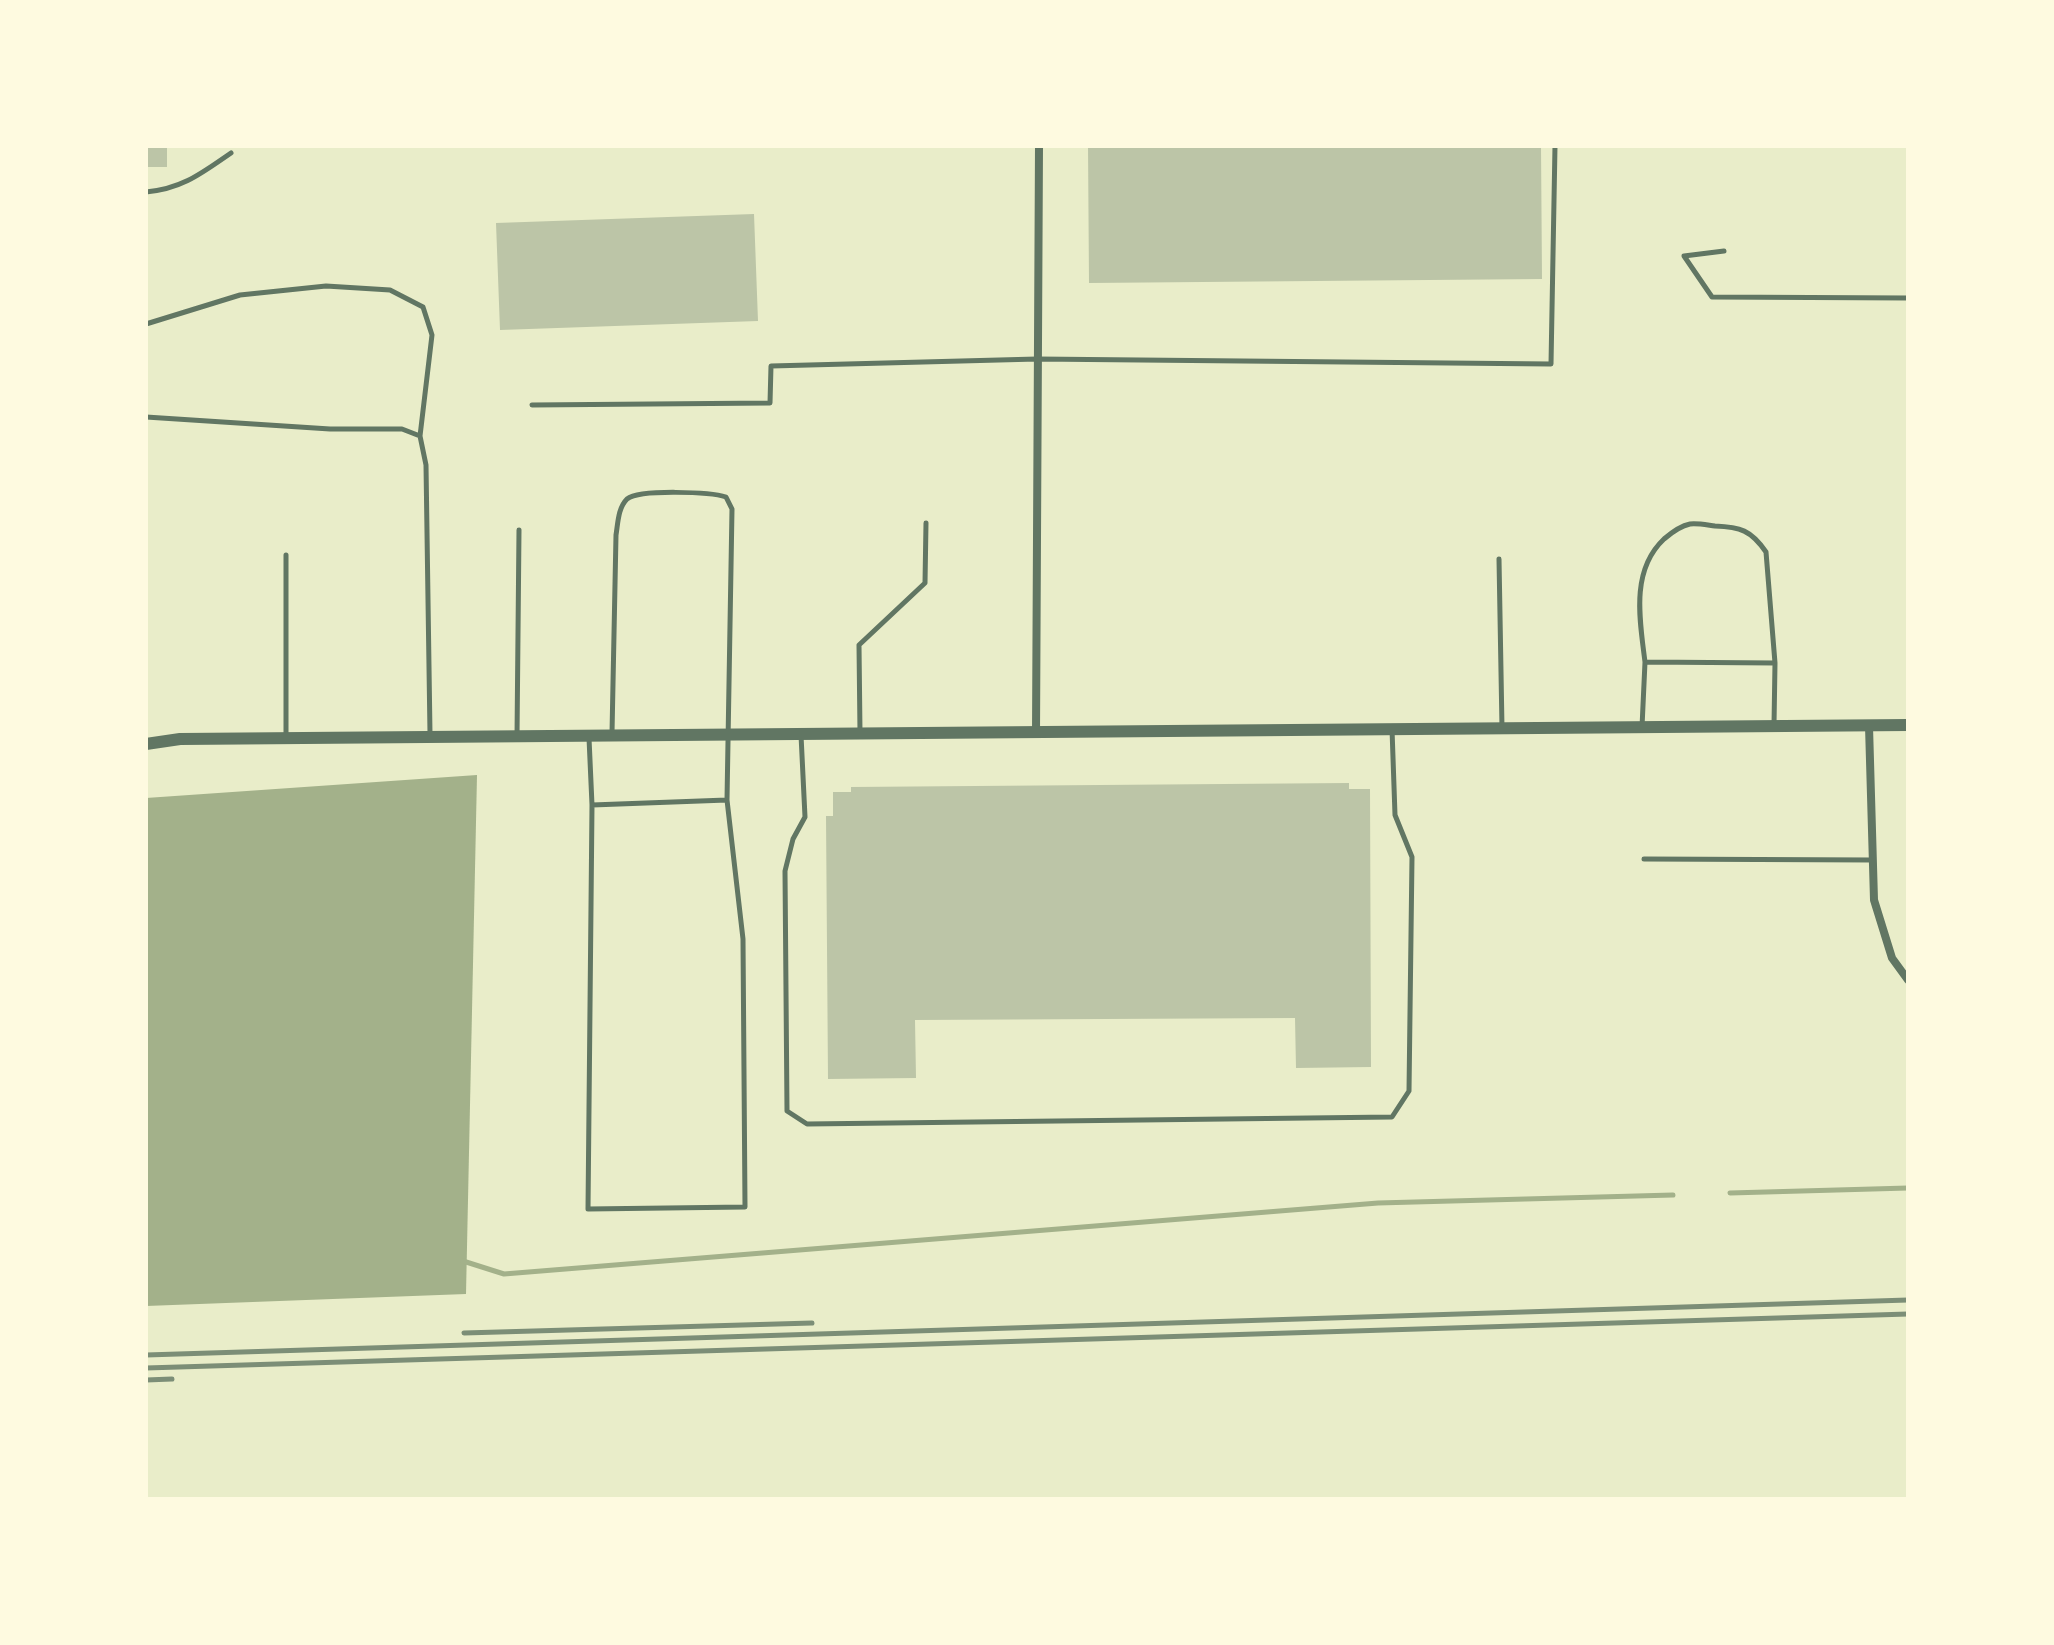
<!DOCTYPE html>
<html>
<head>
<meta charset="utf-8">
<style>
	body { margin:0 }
	#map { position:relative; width:2054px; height:1645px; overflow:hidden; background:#e9edc9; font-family:Karla,sans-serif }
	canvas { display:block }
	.frame { position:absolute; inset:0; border:148px solid #fefae0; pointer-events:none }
</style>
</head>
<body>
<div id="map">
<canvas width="2054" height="1645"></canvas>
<div class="frame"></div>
</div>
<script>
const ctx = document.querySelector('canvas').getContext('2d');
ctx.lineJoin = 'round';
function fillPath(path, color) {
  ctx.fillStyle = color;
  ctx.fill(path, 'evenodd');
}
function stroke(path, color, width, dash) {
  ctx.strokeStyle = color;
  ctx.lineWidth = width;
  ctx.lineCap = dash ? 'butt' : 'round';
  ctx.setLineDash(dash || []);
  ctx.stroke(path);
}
fillPath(new Path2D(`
	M477 775 466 1294 146 1306V798Z`), '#a3b18a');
stroke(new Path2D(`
	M1730 1193 1908 1188
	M463 1261 504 1274 1378 1203 1673 1195`), '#a3b18a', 5);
fillPath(new Path2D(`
	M146 146H167V167H146Z
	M1088 146H1541L1542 279 1089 283Z
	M754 214 758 321 500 330 496 223Z
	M1349 783V789H1370L1371 1067 1296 1068 1295 1018 915 1020 916 1078 828 1079 826 816H833V792H851V787Z`), '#bcc5a7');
stroke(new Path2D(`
	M146 192C182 189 202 173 231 153
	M1724 251 1684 256 1712 297 1908 298
	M146 324 240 295 326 286 390 290 423 307 432 335 420 436
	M532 405 770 403 771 366 1037 359 1551 364 1555 146
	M146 417 330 429H402L420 436 426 465 430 734
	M286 555V738
	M1499 559 1502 728
	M1645 662C1640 621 1630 571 1664 539 1671 533 1680 526 1690 524 1697 523 1707 525 1715 526 1740 527 1751 530 1766 552L1775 663
	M1642 727 1645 662 1775 663 1774 725
	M860 733 859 645 925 583 926 523
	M801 735 805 817 793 839 785 871 787 1111 807 1124 1392 1117 1409 1091 1412 857 1395 815 1392 729
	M517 737 519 530
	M589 738 592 805 727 800 732 509 726 497C711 492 640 489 627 499 618 508 618 523 616 535L612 733
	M592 805 588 1209 745 1207 743 939 727 800
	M1644 859 1873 860`), '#617663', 5);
stroke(new Path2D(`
	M1869 726 1874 900 1892 958 1908 980
	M1036 732 1039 146`), '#617663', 8);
stroke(new Path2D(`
	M146 744 180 739 1908 725`), '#617663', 12);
stroke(new Path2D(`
	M464 1333 812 1323
	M146 1355 1908 1300
	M146 1368 1908 1314
	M146 1380 172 1379`), '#7c8e77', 5);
</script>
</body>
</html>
